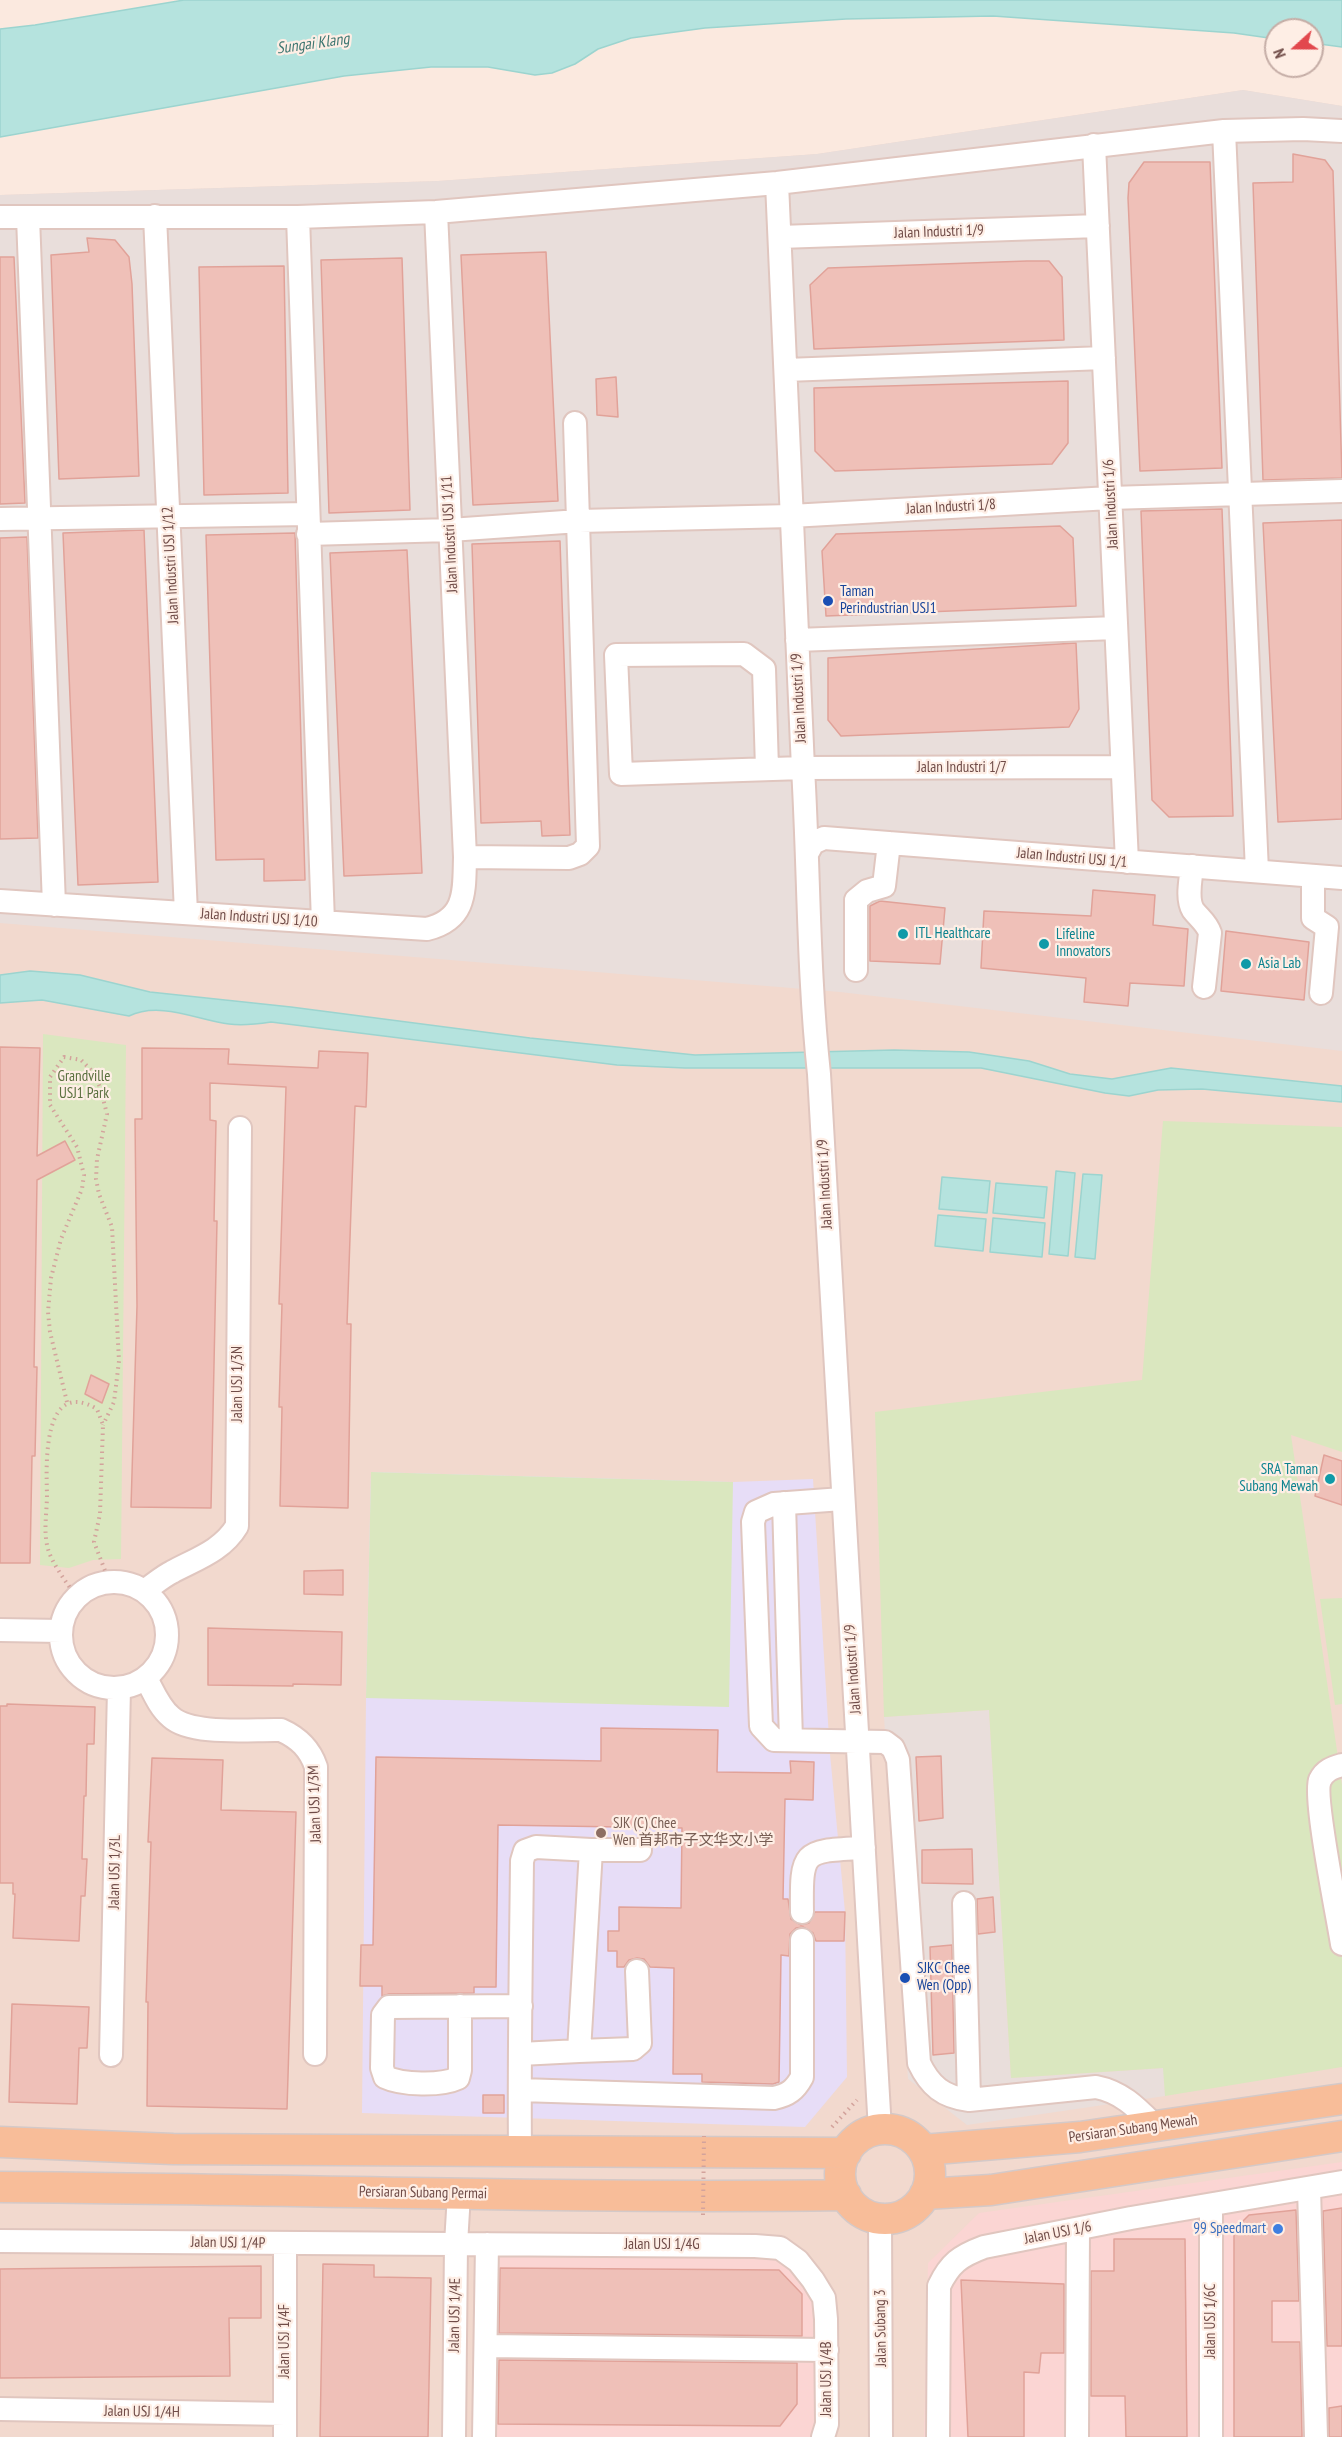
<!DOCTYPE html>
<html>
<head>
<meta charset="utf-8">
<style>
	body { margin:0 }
	#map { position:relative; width:1342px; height:2437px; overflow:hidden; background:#fbe9df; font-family:"PT Sans Narrow",sans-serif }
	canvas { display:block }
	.north { position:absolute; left:1264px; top:18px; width:60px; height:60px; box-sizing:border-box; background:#feeee5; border:2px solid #c5ada6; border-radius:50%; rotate:249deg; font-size:16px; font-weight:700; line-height:24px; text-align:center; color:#704c48 }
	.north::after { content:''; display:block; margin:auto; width:21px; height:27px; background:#e2484d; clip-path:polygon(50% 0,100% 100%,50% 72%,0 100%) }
</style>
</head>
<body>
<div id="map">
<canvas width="1342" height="2437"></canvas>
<div class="north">N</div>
</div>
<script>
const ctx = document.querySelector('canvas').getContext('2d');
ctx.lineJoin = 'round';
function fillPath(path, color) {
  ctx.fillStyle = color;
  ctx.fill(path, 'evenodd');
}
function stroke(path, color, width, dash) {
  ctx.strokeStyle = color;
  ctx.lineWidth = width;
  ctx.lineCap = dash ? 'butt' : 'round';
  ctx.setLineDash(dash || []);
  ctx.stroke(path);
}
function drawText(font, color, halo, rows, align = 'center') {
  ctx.font = font + ' "PT Sans Narrow","Noto Sans SC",sans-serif';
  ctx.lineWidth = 4.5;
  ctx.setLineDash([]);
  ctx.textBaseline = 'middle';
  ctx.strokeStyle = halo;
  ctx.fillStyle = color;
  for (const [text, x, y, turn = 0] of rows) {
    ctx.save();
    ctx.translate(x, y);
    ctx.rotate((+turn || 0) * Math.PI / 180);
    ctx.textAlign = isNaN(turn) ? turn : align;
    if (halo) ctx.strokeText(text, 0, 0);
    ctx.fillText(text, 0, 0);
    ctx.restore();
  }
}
fillPath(new Path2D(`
	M1243 90 1342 106V2437H0V195L438 181 817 154Z`), '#f2d9ce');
fillPath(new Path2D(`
	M1342 2162V2437H924L928 2263 979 2213Z
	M495 2255 774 2256 791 2268 815 2300 819 2422 815 2434 810 2437H493Z`), '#fbd5d3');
fillPath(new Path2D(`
	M1243 90 1342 106V1051L840 992 0 923V195L438 181 817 154Z
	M989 1710 1011 2078 1164 2068 1165 2096 967 2125 908 2079 884 1717Z`), '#e9dedb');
fillPath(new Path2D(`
	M371 1472 733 1482 813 1479 830 1754 845 1912 847 2077 805 2127 362 2113 366 1698Z`), '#e7ddf7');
fillPath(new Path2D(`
	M43 1034 126 1045 121 1559 93 1560 69 1568 40 1565Z
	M1163 1121 1342 1127V1452L1291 1435 1342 1785V2067L1165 2096 1163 2068 1011 2078 989 1710 884 1717 875 1412 1142 1380Z
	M371 1472 733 1482 729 1707 366 1698Z
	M1342 1598V1704L1335 1705 1320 1599Z`), '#dae7bf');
const water = new Path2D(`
	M184 0H1342V47L1312 43V30H1276V39L1234 33 993 16 846 19 705 28 631 38 598 49 575 64 552 73 535 75 488 67H431L344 76 0 137V29L35 25Z
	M30 971 80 975 150 992 291 1007 530 1038 695 1055 894 1050 969 1052 1029 1061 1070 1074 1112 1079 1171 1068 1342 1086V1102L1202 1089 1158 1090 1129 1096 1105 1093 981 1068H685L617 1065 271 1022C258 1024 243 1026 229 1024 198 1020 160 1001 129 1016L42 1000 0 1003V975Z
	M1056 1171 1075 1173 1068 1256 1049 1254Z
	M1083 1174 1102 1175 1095 1259 1075 1257Z
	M942 1177 990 1181 987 1213 939 1209Z
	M996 1183 1047 1187 1044 1218 993 1213Z
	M938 1215 986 1219 983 1251 935 1246Z
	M993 1218 1045 1223 1042 1257 990 1252Z`);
fillPath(water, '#b5e3de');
stroke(water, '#9cd4cf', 1.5);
const building = new Path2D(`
	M1293 154 1325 160 1333 171 1342 478 1263 480 1253 183 1293 182Z
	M1144 162H1210L1222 468 1140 471 1128 198 1129 183Z
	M87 238 115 240 129 257 132 284 139 476 59 479 51 255 89 252Z
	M546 252 558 501 473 505 461 255Z
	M0 257H14L25 503 0 504Z
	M402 258 410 510 329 513 321 260Z
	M1027 261H1049L1062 277 1064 340 814 349 810 285 828 268Z
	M284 266 288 493 204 495 199 267Z
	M616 377 618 417 597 415 596 379Z
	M1068 381V443L1052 464 835 471 815 451 814 388Z
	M1222 509 1233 816 1169 817 1152 800 1141 511Z
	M1342 520V819L1278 822 1263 523Z
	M1060 526 1073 538 1076 606 826 616 822 551 836 534Z
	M144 530 158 882 78 885 63 533Z
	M295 533 305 880 264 881V859L216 860 206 535Z
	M27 537 38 838 0 839V538Z
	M560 541 570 835 542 836 541 821 481 823 472 544Z
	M407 550 422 873 344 876 330 553Z
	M1076 643 1079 709 1069 727 841 736 828 720V658Z
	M1093 890 1155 895 1153 925 1188 929 1184 986 1130 983 1128 1006 1084 1002 1086 978 981 968 984 911 1091 916Z
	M880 901 945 908 940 964 870 961V906Z
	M1226 931 1309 942 1304 1000 1221 991Z
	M0 1047 40 1048 37 1156 65 1141 75 1160 37 1180 34 1367H37L35 1456H32L30 1563H0Z
	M142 1048 229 1049 228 1064 318 1068 319 1051 368 1053 366 1107 355 1106 351 1209 347 1324H351L348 1508 280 1506 282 1407H279L282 1304H279L286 1087 210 1083V1120L216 1121 214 1221H217L211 1508 131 1507 137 1306 135 1119H142Z
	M91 1375 109 1384 102 1403 85 1394Z
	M1324 1455 1342 1461V1505L1315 1496Z
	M343 1570V1595L304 1594V1571Z
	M208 1628 342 1632 341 1685 293 1684V1686L208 1685Z
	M7 1704 95 1707 94 1744H87L86 1796H84L82 1859H87L85 1896H81L79 1941 13 1938 15 1894H13V1883H0V1706H7Z
	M601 1728 718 1730 717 1772 791 1773 790 1761 814 1762 813 1800 785 1799 783 1899H788L791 1919 801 1925 809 1923 815 1912H845L844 1941H816L813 1933 803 1927 796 1928 790 1934 789 1956 781 1955 779 2082 773 2084 702 2082V2074H673L674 1968 650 1967 644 1959 637 1958 629 1960 624 1967H617V1951H608V1931H619V1907L681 1908 682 1828 498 1825 496 1987H474V1993L389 1994 382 1996V1986H360L361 1945H373L376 1757 601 1761Z
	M941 1756 943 1818 919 1821 916 1757Z
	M152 1758 223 1760 221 1810 296 1812 287 2109 147 2106 148 2002H146L151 1842H148Z
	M972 1849 973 1884 922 1883V1850Z
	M993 1897 995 1932 978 1934 977 1899Z
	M952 1945 954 2053 933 2055 930 1947Z
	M12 2004 89 2007 87 2048H79L77 2104 9 2102Z
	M483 2095H504V2113H483Z
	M1342 2208V2346H1327L1323 2211Z
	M1296 2210 1299 2301H1272V2342H1300L1302 2437H1234V2230L1249 2215Z
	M1114 2239H1185L1187 2437H1126L1125 2396H1091V2271H1114Z
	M323 2264 374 2265V2277L431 2278 428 2437H320Z
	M261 2266V2318H229L230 2376 0 2378V2269Z
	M500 2268 779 2270 802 2294V2336L499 2333Z
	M961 2280 1064 2284V2353H1041L1039 2373 1024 2372V2437H968Z
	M499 2360 797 2363V2404L780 2426 498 2424Z
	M1342 2406V2437H1329V2408Z`);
fillPath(building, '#efc0b8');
stroke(building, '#e1a299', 1.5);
const minor = new Path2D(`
	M1224 131 1257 871
	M1094 145 1127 862
	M777 183 803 768C809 870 808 973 819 1074L880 2130
	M155 216 186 913
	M0 217H298L436 212 777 183 1224 131 1303 129 1342 131
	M28 217 54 905
	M298 217 323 922
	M780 237 1098 226
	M786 370 1104 358
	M0 519 308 514
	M308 534 450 530 579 521 791 516 1110 498 1342 491
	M797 640 1116 628
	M767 769 764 669 744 654 616 655 621 774 803 768 1122 767
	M808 852 813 843 824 838 1342 878
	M465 857 569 858 580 854 588 846 575 423
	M1192 866C1191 879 1186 898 1193 910 1199 918 1207 923 1210 933L1204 987
	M1313 876V918L1327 927 1321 993
	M0 901 427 929C467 919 464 891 465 857L436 212
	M856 970V900L867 891 884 886 889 843
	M842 1499 774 1504 756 1512 753 1522 761 1726 774 1740 885 1742 893 1748 898 1760 919 2063C930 2086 943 2097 969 2100L1096 2087C1122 2092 1137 2108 1155 2126
	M784 1503 791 1740
	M61 1635a53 53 0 1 1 106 0a53 53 0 1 1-106 0Z
	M144 1591C153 1585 162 1577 172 1572 196 1559 222 1551 237 1526L240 1128
	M0 1630 61 1631
	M146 1678C153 1691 159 1707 171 1717 192 1736 253 1729 281 1730 299 1738 310 1749 316 1767L315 2054
	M1342 1765C1332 1768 1325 1770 1320 1780 1313 1796 1338 1918 1342 1944
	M591 1850H640
	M964 1903 969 2100
	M802 1912C801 1849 803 1851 864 1848
	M460 2006V2070L458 2078C441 2086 402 2085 385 2077L382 2068 383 2015 389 2007 521 2006
	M579 2051 633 2049 640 2043 637 1971
	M111 2055 119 1688
	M520 2090 774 2098C788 2095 795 2090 802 2077V1940
	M520 2152C519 2055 521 1958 522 1861L525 1851 536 1847 591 1850 579 2051 520 2054
	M1309 2188 1316 2437
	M1211 2205V2437
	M880 2218 881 2437
	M0 2241 755 2246 780 2248 798 2261 813 2280 824 2298 826 2319 827 2424 823 2437
	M486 2346 827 2350
	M0 2409 285 2414
	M285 2437V2244
	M454 2437 456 2244 459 2194
	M484 2437 487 2244
	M938 2437 939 2286C950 2263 960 2256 984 2247L1131 2218 1342 2182
	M1077 2437 1078 2229`);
const major = new Path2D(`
	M840 2174a45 45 0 1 1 90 0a45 45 0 1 1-90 0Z
	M0 2142 173 2149 846 2153
	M923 2150 1080 2137 1342 2099
	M0 2187C282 2189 564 2199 846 2195
	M925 2194 991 2190 1342 2136`);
stroke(minor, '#e0c6bf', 26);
stroke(major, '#d4c9c8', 33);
stroke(new Path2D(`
	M67 1402 50 1332 48 1312 51 1278 61 1239 82 1189 84 1175 77 1147 50 1105V1077L64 1057 81 1060 91 1070 100 1087 107 1114 97 1159 96 1179 99 1194 112 1227 119 1361 114 1402 103 1425
	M76 1597C67 1582 53 1566 48 1549 43 1531 47 1513 47 1494 46 1463 43 1377 97 1409L103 1425 100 1514 94 1542 109 1581
	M832 2127 857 2100`), '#d3a39c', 4, [1.5, 4.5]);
stroke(minor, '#fff', 22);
stroke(major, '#f8bd99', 30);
stroke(new Path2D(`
	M703 2215 704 2136`), '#d3a39c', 4, [1.5, 4.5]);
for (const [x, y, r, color] of [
	[828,601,6,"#1a4fb4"],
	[903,934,6,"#0f9aa8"],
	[1044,944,6,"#0f9aa8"],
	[1246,964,6,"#0f9aa8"],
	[1330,1479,6,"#0f9aa8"],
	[601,1833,6,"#8d6e63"],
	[905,1978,6,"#1a4fb4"],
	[1278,2229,6,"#3f7fe0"]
]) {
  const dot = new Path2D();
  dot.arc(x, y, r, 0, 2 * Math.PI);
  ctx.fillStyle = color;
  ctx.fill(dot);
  stroke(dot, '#feeee5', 2);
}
drawText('15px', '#704c48', '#feeee5', [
	["Jalan Industri 1/9",939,232,-2],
	["Jalan Industri 1/6",1111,504,-93],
	["Jalan Industri 1/8",951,507,-3],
	["Jalan Industri USJ 1/11",450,534,-93],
	["Jalan Industri USJ 1/12",171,565,-93],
	["Jalan Industri 1/9",799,698,-93],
	["Jalan Industri 1/7",962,768],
	["Jalan Industri USJ 1/1",1072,858,5],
	["Jalan Industri USJ 1/10",259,918,4],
	["Jalan Industri 1/9",825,1184,-93],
	["Jalan USJ 1/3N",238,1384,-90],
	["Jalan Industri 1/9",853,1669,-94],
	["Jalan USJ 1/3M",315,1804,-92],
	["Jalan USJ 1/3L",115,1872,-89],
	["Persiaran Subang Mewah",1133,2129,-8],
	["Persiaran Subang Permai",423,2193,1],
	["Jalan USJ 1/6",1058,2233,-11],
	["Jalan USJ 1/4P",228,2243,1],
	["Jalan USJ 1/4G",662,2245],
	["Jalan USJ 1/4E",455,2315,-89],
	["Jalan USJ 1/6C",1211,2321,-90],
	["Jalan Subang 3",881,2328,-91],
	["Jalan USJ 1/4F",285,2341,-90],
	["Jalan USJ 1/4B",827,2379,-90],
	["Jalan USJ 1/4H",142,2412,1]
]);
drawText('15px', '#164399', '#feeee5', [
	["Taman",840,592],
	["Perindustrian USJ1",840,609],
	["SJKC Chee",917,1969],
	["Wen (Opp)",917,1986]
], 'left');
drawText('15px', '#0d838f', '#feeee5', [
	["ITL Healthcare",915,934],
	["Lifeline",1056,935],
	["Innovators",1056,952],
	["Asia Lab",1258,964],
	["SRA Taman",1318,1470,"right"],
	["Subang Mewah",1318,1487,"right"]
], 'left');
drawText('15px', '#5a703e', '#feeee5', [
	["Grandville",84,1077],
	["USJ1 Park",84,1094]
]);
drawText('15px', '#785e54', '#feeee5', [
	["SJK (C) Chee",613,1824],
	["Wen 首邦市子文华文小学",613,1841]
], 'left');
drawText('15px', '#366cbe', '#feeee5', [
	["99 Speedmart",1266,2229]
], 'right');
drawText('italic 16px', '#3d7671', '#feeee5', [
	["Sungai Klang",313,44,-8]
]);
</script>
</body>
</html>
